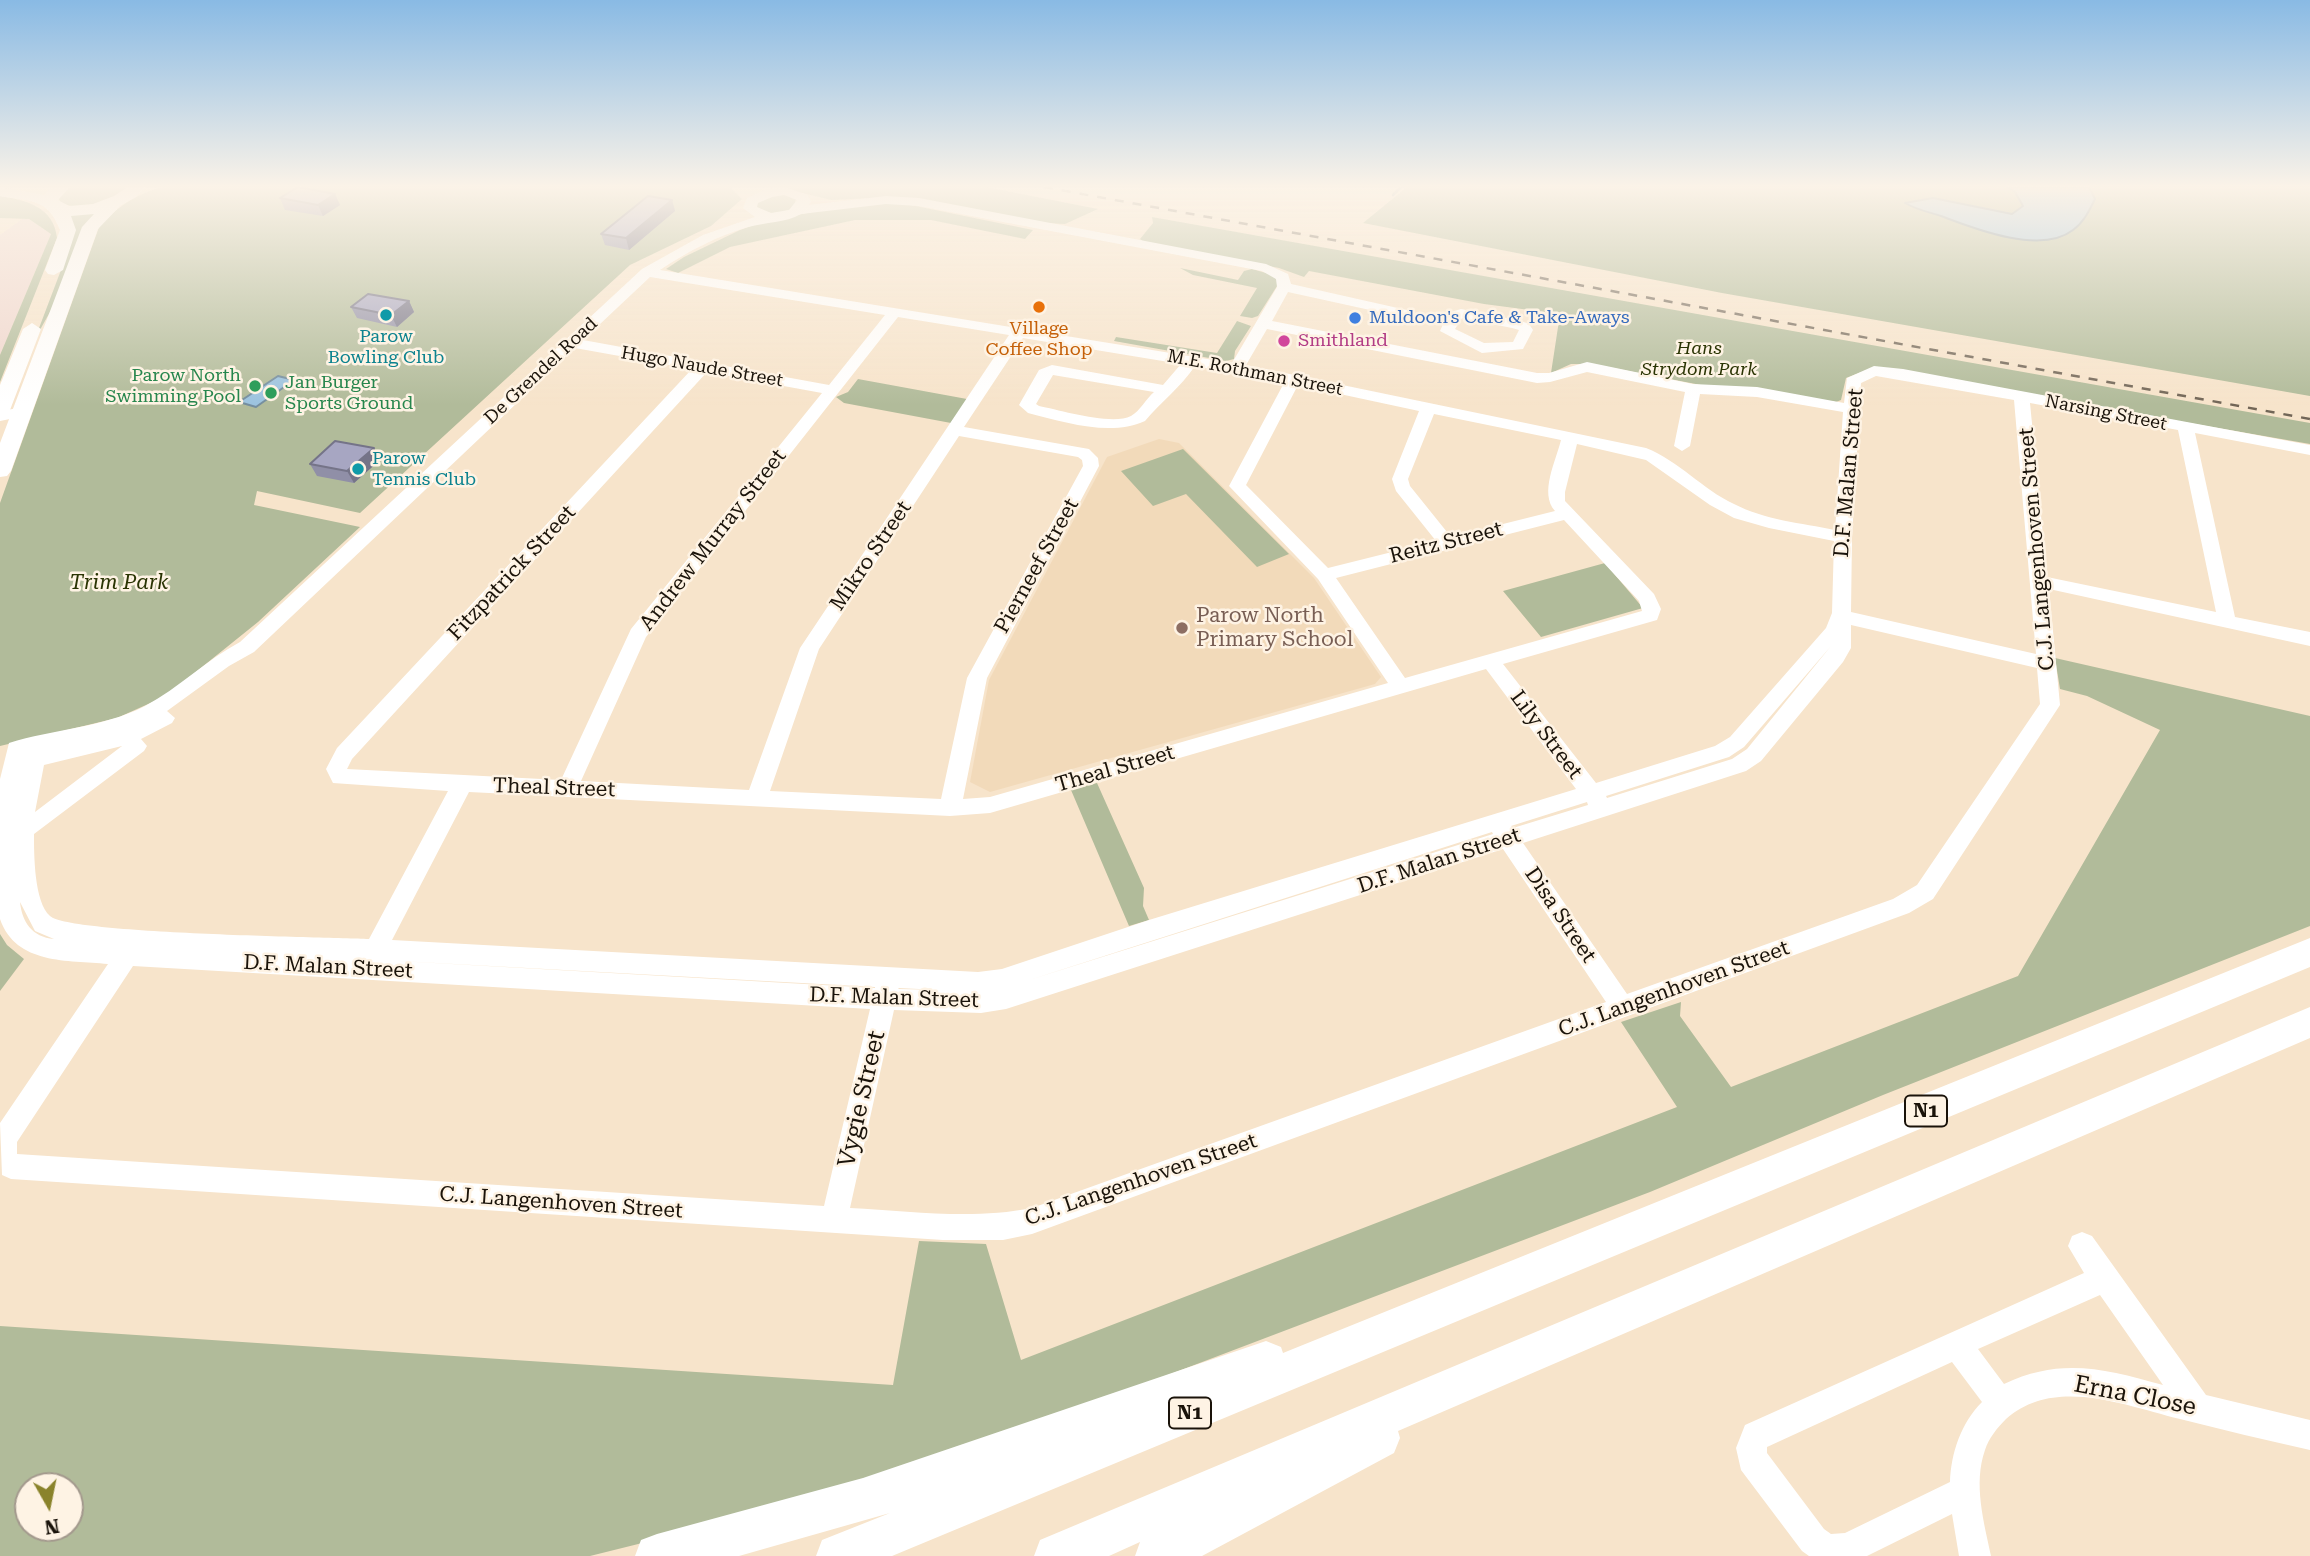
<!DOCTYPE html>
<html>
<head>
<meta charset="utf-8">
<style>
	body { margin:0 }
	#map { position:relative; width:2310px; height:1556px; overflow:hidden; background:#f7e4cb; font-family:"Roboto Serif",serif }
	canvas { display:block }
	.north { position:absolute; left:14px; top:1472px; width:70px; height:70px; box-sizing:border-box; background:#fef3e4; border:2px solid #a3998d; border-radius:50%; rotate:171deg; font-size:19px; font-weight:700; line-height:28px; text-align:center; color:#1a130a }
	.north::after { content:''; display:block; margin:auto; width:24px; height:32px; background:#8a832b; clip-path:polygon(50% 0,100% 100%,50% 72%,0 100%) }
</style>
</head>
<body>
<div id="map">
<canvas width="2310" height="1556"></canvas>
<div class="north">N</div>
</div>
<script>
const ctx = document.querySelector('canvas').getContext('2d');
ctx.lineJoin = 'round';
function fillPath(path, color) {
  ctx.fillStyle = color;
  ctx.fill(path, 'evenodd');
}
function stroke(path, color, width, dash) {
  ctx.strokeStyle = color;
  ctx.lineWidth = width;
  ctx.lineCap = dash ? 'butt' : 'round';
  ctx.setLineDash(dash || []);
  ctx.stroke(path);
}
function drawText(font, color, halo, rows, align = 'center') {
  ctx.font = font + ' "Roboto Serif",serif';
  ctx.lineWidth = 5;
  ctx.setLineDash([]);
  ctx.textBaseline = 'middle';
  ctx.strokeStyle = halo;
  ctx.fillStyle = color;
  for (const [text, x, y, turn = 0] of rows) {
    ctx.save();
    ctx.translate(x, y);
    ctx.rotate((+turn || 0) * Math.PI / 180);
    ctx.textAlign = isNaN(turn) ? turn : align;
    if (halo) ctx.strokeText(text, 0, 0);
    ctx.fillText(text, 0, 0);
    ctx.restore();
  }
}
fillPath(new Path2D(`
	M22 219H29L51 234 0 355V235Z`), '#f0d7cf');
fillPath(new Path2D(`
	M1159 439 1179 443 1314 578 1381 677 1375 684 990 792 970 782 989 680 1107 457Z`), '#f2daba');
fillPath(new Path2D(`
	M70 187H129C113 201 81 214 60 202L58 197Z
	M163 187H730L742 199 711 226 630 265 360 513 257 491 254 505 360 527 258 622 166 696 117 718 0 746V503L99 227C118 206 136 194 163 187Z
	M778 187H986L1098 209 1065 224 1044 223 897 197 831 200Z
	M1407 187H2310V396L1722 293 1363 223Z
	M784 194 796 199 794 208C781 213 771 215 758 210L756 203 763 198Z
	M0 196C26 200 54 207 57 238L0 382V355L51 234 29 219 0 218Z
	M889 203 911 205 1033 230 1025 239 931 220H855L730 247 678 273 666 269 684 257 740 230 760 223 821 210Z
	M98 210 83 227 54 305 41 328 11 402 72 241 68 214Z
	M1152 217 2310 423V444L1872 368 1846 378 1841 400 1836 402 1701 385 1592 364H1571L1551 373 1560 314 1484 304 1309 271 1304 277 1279 268 1144 242 1140 239 1153 223Z
	M1180 268 1238 280 1244 271 1252 269 1273 275 1279 283 1258 316 1252 318 1240 316 1257 288 1193 275Z
	M1237 321 1251 326 1235 351 1234 359 1226 361 1114 341 1116 337 1217 353Z
	M858 379 967 399 951 423 844 403 836 397 848 392Z
	M1183 449 1289 554 1257 567 1186 494 1153 506 1121 471Z
	M1605 563 1643 608 1541 637 1503 591Z
	M2055 658 2310 716V926L1883 1095 1650 1192 1002 1438 799 1504 590 1556H0V1326L893 1385 919 1241 986 1244 1021 1360 1677 1107 1621 1022 1681 1002 1680 1016 1731 1087 2018 976 2160 730 2087 696 2060 689ZM28 1486H70V1528H28Z
	M1097 783 1144 888 1143 906 1149 920 1129 926 1071 790Z
	M0 934 7 945 24 959 0 991Z`), '#b1bb9a');
const water = new Path2D(`
	M2007 187H2089L2095 199C2089 211 2084 222 2073 230 2041 255 1975 229 1941 216 1929 212 1917 210 1905 203L1933 198 2012 214 2023 206 2015 192Z
	M278 376 294 380 256 407 239 402Z`);
fillPath(water, '#9cc3df');
stroke(water, '#758e9f', 2);
stroke(new Path2D(`
	M1393 195 1401 187`), '#758e9f', 2.5);
fillPath(new Path2D(`
	M785 187 808 195 811 202 809 205 886 196 919 198 1266 264 1288 274 1291 284 1411 311 1418 315 1411 319 1288 292 1272 321 1537 373H1549L1587 362 1693 384 1757 387 1844 403 1847 378 1874 366 1903 369 2310 445V455L2195 433 2235 617 2310 632V646L2049 589 2060 705 1933 899 1909 913 1032 1234 1003 1240H943L11 1179 2 1175 0 1123 108 964C68 960 16 965 0 919V779L9 743C53 729 102 728 145 706 179 688 206 660 240 642L642 269 703 235 755 217 743 208 747 198 764 190ZM784 195 797 200 789 210 771 213 757 207 758 203 772 197ZM886 204 919 206 1262 271 1276 279 1277 287 1232 363 660 270C687 252 717 236 748 227 766 222 785 223 801 214ZM650 277 885 315 829 385 583 340ZM898 317 1009 335 800 648 749 790 581 781 646 637ZM1267 329 1537 383 1550 382 1587 372 1685 392 1674 446 1682 451 1690 446 1700 394 1757 397 1843 412 1835 530C1801 523 1765 520 1734 504 1702 489 1679 461 1646 448L1246 365ZM1023 338 1181 364 1163 385 1052 365 1039 370 1019 405 1028 413C1064 422 1110 437 1145 421 1161 402 1181 387 1195 366L1284 383 1229 486 1318 579 1388 683 990 797 963 799 987 678 1099 466 1098 458 1089 449 964 427ZM575 348 692 369 337 748 326 769 333 783 448 791 369 939C324 937 70 934 50 916 34 902 34 854 34 834L144 751 147 746 141 739 172 723 175 718 167 711 229 666 254 652ZM707 372 822 393 631 629 561 780 347 769 352 759ZM1053 375 1154 392C1146 399 1140 411 1131 416 1112 426 1060 410 1039 406L1036 404ZM1876 376 2014 400 2036 654 1851 612 1852 537 1861 383ZM1298 385 1419 411 1392 479 1396 491 1436 541 1328 568 1246 485ZM2030 403 2178 430 2216 612 2047 577ZM1434 414 1561 440C1556 461 1539 493 1555 511L1451 537 1410 486 1408 479ZM959 436 1078 457 1082 460 1083 466 967 678 941 799 770 791 819 649ZM1577 444 1646 460 1710 505 1734 518 1769 528 1834 541 1832 613 1826 628 1730 737 1715 746 1596 783 1503 664 1657 620 1661 609 1654 594 1565 501V492ZM1564 520 1639 601 1642 611 1405 678 1336 578ZM1851 625 2037 668 2040 704 1917 885 1893 899 1627 994 1523 843 1746 771 1761 761 1843 662 1851 648ZM1831 646 1747 749 1732 759 1607 798 1606 796 1729 757 1744 747ZM1486 669 1576 789 1149 920 1002 969 978 972 392 940 469 792 950 816 990 813ZM122 746 35 812 44 765ZM1587 802 1588 805 1513 828 1511 826ZM1492 832 1493 834 1026 981ZM1503 849 1606 1002 1032 1208C972 1220 911 1211 850 1208L894 1010 981 1013 1006 1009ZM20 902 35 931 54 939C32 937 22 922 20 902ZM381 960 875 987V988ZM133 966 870 1009 824 1206 17 1154V1142ZM899 988 939 990 898 989Z
	M1461 309 1521 321 1529 324 1533 330 1523 349 1482 353 1440 331 1448 313ZM1462 318 1512 328 1519 330 1513 342 1484 343 1455 329Z
	M19 408 25 410 27 413 25 416 0 421V411Z
	M2082 1232 2092 1236 2206 1395 2310 1420V1450C2266 1440 2223 1430 2180 1419 2124 1405 2054 1376 2006 1419 1997 1428 1989 1438 1985 1450 1973 1484 1984 1522 1991 1556H1959L1952 1514 1867 1556H1809L1802 1551 1741 1470 1736 1448 1745 1425 2084 1273 2068 1246 2072 1236ZM2100 1295 2163 1385C2105 1369 2061 1357 2004 1384L1978 1349ZM1952 1362 1982 1402C1961 1423 1951 1453 1950 1482L1845 1533 1831 1534 1824 1529 1767 1453V1447Z`), '#fff');
fillPath(new Path2D(`
	M0 187 44 195 52 187H70L58 200 69 206 93 204 114 196 128 187H145L136 197 121 205 98 229 11 471 7 476 0 477V443L82 227 94 214 71 216 76 230 63 270 54 275 48 274 45 270 60 230C47 197 31 202 0 196Z
	M32 323 41 329 10 410 7 414 0 416V385L23 329Z`), '#fff');
fillPath(new Path2D(`
	M2310 938V967L892 1556H816L822 1540 890 1513 739 1556H635L641 1540 657 1534 863 1478 1266 1341 1281 1347 1283 1353Z
	M2310 1007V1038L1398 1431 1400 1438 1394 1453 1202 1556H1135L1140 1542 1109 1556H1034L1040 1540Z`), '#fff');
stroke(new Path2D(`
	M1044 187 2310 419`), '#726657', 2.5, [9, 9]);
fillPath(new Path2D(`
	M335 194 340 205 323 216 285 210 280 198Z
	M672 200 675 211 629 250 605 245 601 234Z
	M409 301 414 312 397 327 357 318 351 307Z
	M374 448 380 460 354 483 317 476 310 464Z`), '#908fa7');
fillPath(new Path2D(`
	M335 194 340 205 323 216 318 205Z
	M672 200 675 211 629 250 626 238Z
	M409 301 414 312 397 327 391 315Z
	M374 448 380 460 354 483 347 471Z`), '#757488');
const building = new Path2D(`
	M298 187 335 194 318 205 280 198Z
	M648 196 672 200 626 238 601 234Z
	M368 294 409 301 391 315 351 307Z
	M335 441 374 448 347 471 310 464Z`);
fillPath(building, '#a7a6c2');
stroke(building, '#757488', 2);
const sky = ctx.createLinearGradient(0, 0, 0, 405);
sky.addColorStop(0, '#89bae4');
sky.addColorStop(0.46, '#fbf3e8');
sky.addColorStop(1, '#fbf3e800');
ctx.fillStyle = sky;
ctx.fillRect(0, 0, 2310, 405);
for (const [x, y, r, color] of [
	[1039,307,7,"#e8710a"],
	[386,315,7,"#0f9aa8"],
	[1355,318,7,"#3f7fe0"],
	[1284,341,7,"#d1479c"],
	[255,386,7,"#2e9e5b"],
	[271,393,7,"#2e9e5b"],
	[358,469,7,"#0f9aa8"],
	[1182,628,7,"#8d6e63"]
]) {
  const dot = new Path2D();
  dot.arc(x, y, r, 0, 2 * Math.PI);
  ctx.fillStyle = color;
  ctx.fill(dot);
  stroke(dot, '#fef3e4', 2.5);
}
drawText('18px', '#366cbe', '#fef3e4', [
	["Muldoon's Cafe & Take-Aways",1369,318]
], 'left');
drawText('18px', '#c56008', '#fef3e4', [
	["Village",1039,329],
	["Coffee Shop",1039,350]
]);
drawText('18px', '#0d838f', '#fef3e4', [
	["Parow",386,337],
	["Bowling Club",386,358],
	["Parow",372,459,"left"],
	["Tennis Club",372,480,"left"]
]);
drawText('18px', '#b23c85', '#fef3e4', [
	["Smithland",1298,341]
], 'left');
drawText('italic 18px', '#2a3403', '#fef3e4', [
	["Hans",1699,349],
	["Strydom Park",1699,370]
]);
drawText('18px', '#1a130a', '#fef3e4', [
	["Hugo Naude Street",702,367,10],
	["De Grendel Road",541,371,-43],
	["M.E. Rothman Street",1255,373,11],
	["Narsing Street",2106,413,11]
]);
drawText('18px', '#27864d', '#fef3e4', [
	["Parow North",241,376],
	["Swimming Pool",241,397],
	["Jan Burger",285,383,"left"],
	["Sports Ground",285,404,"left"]
], 'right');
for (const [x, y, w] of [
	[1926,1111,42],
	[1190,1413,42]
]) {
  const box = new Path2D();
  box.roundRect(x - w / 2, y - 15.5, w, 31, 5);
  ctx.fillStyle = '#fef3e4';
  ctx.fill(box);
  stroke(box, '#1a130a', 2);
}
drawText('bold 19px', '#1a130a', null, [
	["N1",1926,1111],
	["N1",1190,1413]
]);
drawText('21px', '#1a130a', '#fef3e4', [
	["D.F. Malan Street",1849,473,-85],
	["Andrew Murray Street",713,540,-52],
	["Reitz Street",1446,543,-14],
	["C.J. Langenhoven Street",2037,549,-95],
	["Mikro Street",871,556,-56],
	["Pierneef Street",1037,566,-61],
	["Fitzpatrick Street",512,573,-47],
	["Lily Street",1546,735,53],
	["Theal Street",1115,769,-16],
	["Theal Street",554,788,2],
	["D.F. Malan Street",1439,861,-18],
	["Disa Street",1560,915,56],
	["D.F. Malan Street",328,967,3],
	["C.J. Langenhoven Street",1674,989,-20],
	["D.F. Malan Street",894,998,2],
	["C.J. Langenhoven Street",1141,1180,-19],
	["C.J. Langenhoven Street",561,1203,4]
]);
drawText('italic 21px', '#2a3403', '#fef3e4', [
	["Trim Park",119,583]
]);
drawText('21px', '#785e54', '#fef3e4', [
	["Parow North",1196,616],
	["Primary School",1196,640]
], 'left');
drawText('24px', '#1a130a', '#fef3e4', [
	["Vygie Street",862,1099,-77],
	["Erna Close",2135,1396,11]
]);
</script>
</body>
</html>
